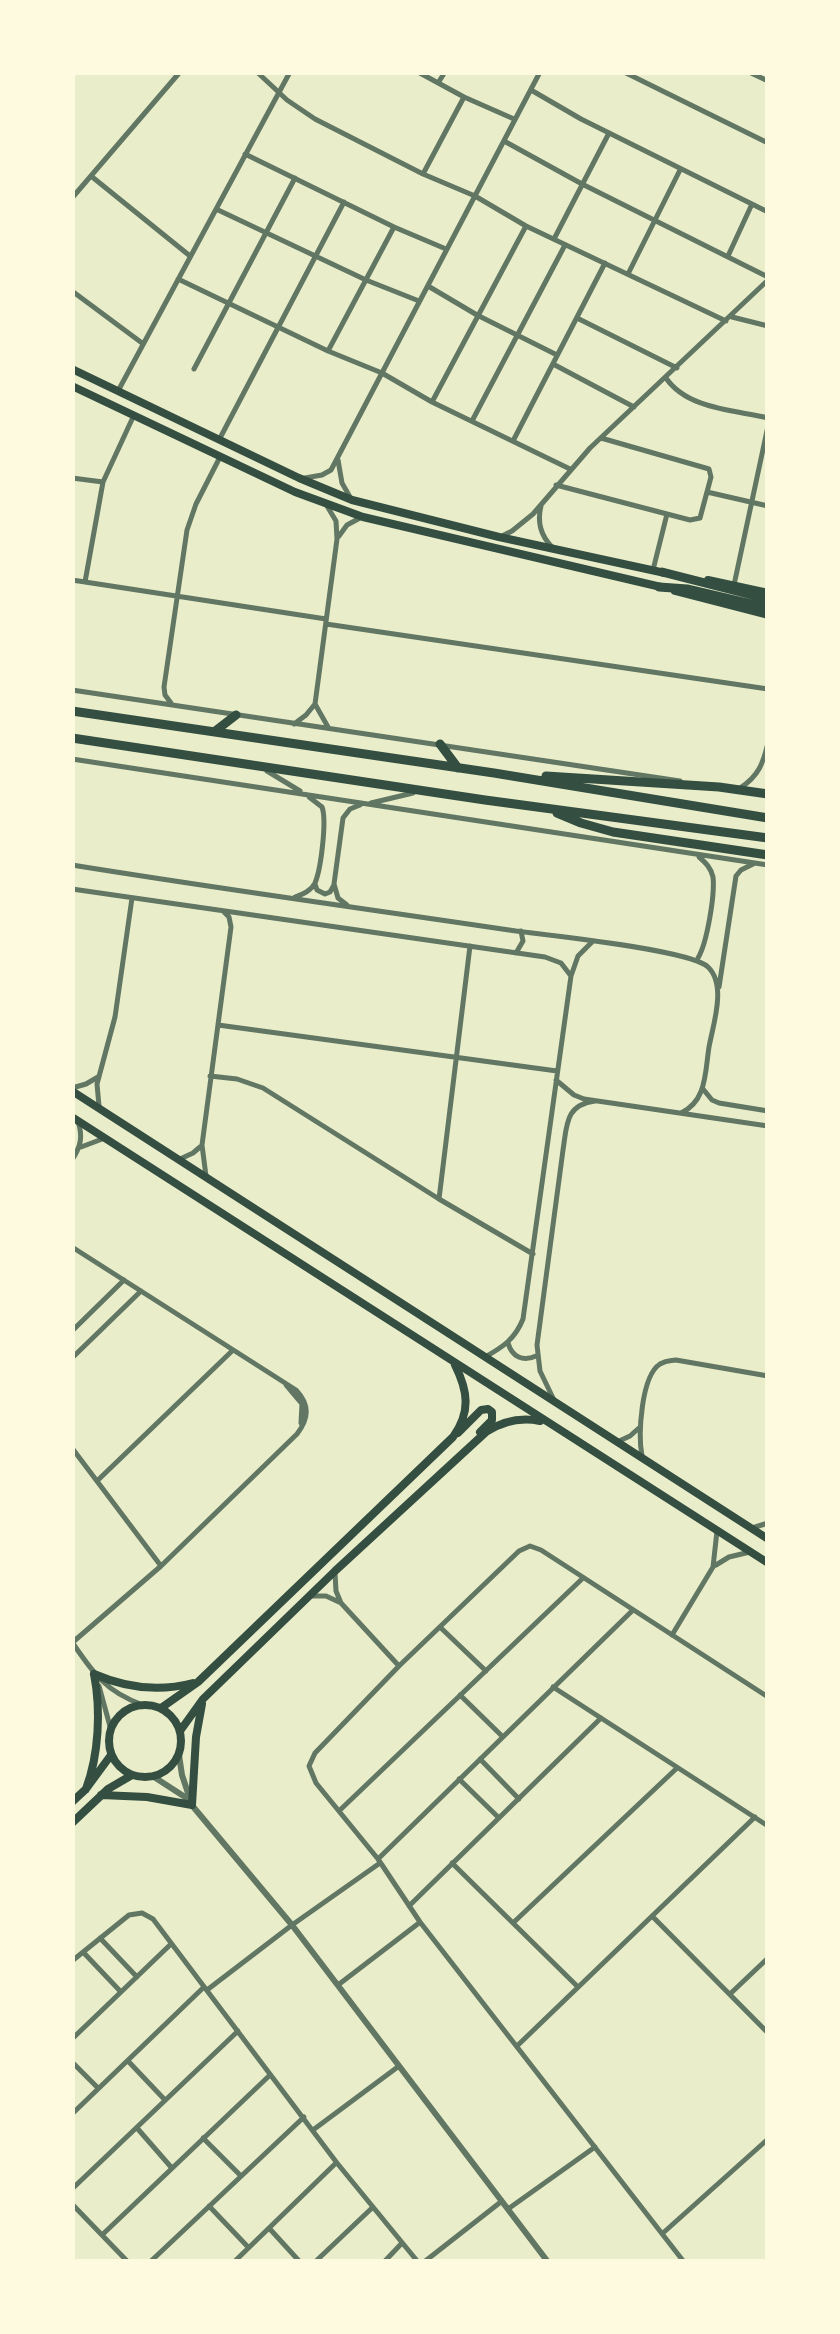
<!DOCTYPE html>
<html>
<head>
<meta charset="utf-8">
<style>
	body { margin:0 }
	#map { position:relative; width:840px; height:2334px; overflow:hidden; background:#e9edc9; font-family:"Source Sans 3",sans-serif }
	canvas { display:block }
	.frame { position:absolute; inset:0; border:75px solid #fefae0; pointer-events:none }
</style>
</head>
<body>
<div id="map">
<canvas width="840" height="2334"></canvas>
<div class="frame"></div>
</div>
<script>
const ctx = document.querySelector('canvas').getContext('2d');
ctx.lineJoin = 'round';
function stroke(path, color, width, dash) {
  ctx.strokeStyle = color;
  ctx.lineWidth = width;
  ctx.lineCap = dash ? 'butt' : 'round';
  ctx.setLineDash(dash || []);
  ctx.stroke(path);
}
stroke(new Path2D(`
	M257 72 287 100 315 119 423 174 475 196 526 226 726 321
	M418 72 464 97 514 119
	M624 72 768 143
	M749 72 768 81
	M438 83 445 72
	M531 90 581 119 768 212
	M504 141 582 184 768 277
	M245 154 394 227 446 249
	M423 174 464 97
	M91 176 190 256
	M72 198 180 72
	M216 209 366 280 419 301
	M554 239 609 133
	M728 256 752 204
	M628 274 680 170
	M178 279 328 351 382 373 432 402 570 469
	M428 286 477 315 557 355
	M72 291 142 343
	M732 317 768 326
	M577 318 677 368
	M328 351 394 227
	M553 364 634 407
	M194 369 295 178
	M666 378C687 409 734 410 768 418
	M118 391 290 72
	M432 402 526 226
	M472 421 565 245
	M219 440 344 202
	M513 441 605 263
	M338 460 342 483 350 497
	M72 478 103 482
	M305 478 322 475 331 470 540 72
	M556 485 690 520 700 518 711 477 709 469 601 438
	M707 492 768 506
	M541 506C537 522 540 535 552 547
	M339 536 347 525 360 518
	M500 537 512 531 533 514 590 448 768 280
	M653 570 667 514
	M72 580 326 619
	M85 582 103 482 134 415
	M734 585 768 426
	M326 624 768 689
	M72 690 680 781
	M171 703 165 695 164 687 187 530 196 504 220 457
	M315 704 328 727
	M294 724 306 715 315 704 337 539 336 521 327 506
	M72 759 768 865
	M267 771 300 791
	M740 788C759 776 763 763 768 743
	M371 803 413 793
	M72 865C220 889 368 909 516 931 548 935 691 950 708 967 727 985 713 1025 709 1047 705 1072 707 1101 681 1113
	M315 884 317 890 325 894 330 892 334 885
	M72 889 545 957 561 963 571 976
	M295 897C303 894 311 891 315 883 321 869 327 820 322 807L309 797
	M347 905 338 898 334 884 343 818 350 809 360 805
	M516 953 523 941 521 931
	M698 958C707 943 715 895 713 877 711 868 706 863 699 857
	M719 987 736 876 741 870 753 864
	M218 1025 557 1071
	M210 1076 237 1079 263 1088 439 1199 533 1254
	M556 1080 574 1095 584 1099 768 1126
	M72 1088 86 1084 98 1077
	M703 1089 712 1100 719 1103 768 1111
	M99 1106 97 1084 115 1017 132 898
	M81 1147 105 1138
	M180 1159 193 1153 200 1147
	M72 1160C81 1146 83 1137 78 1121
	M206 1176 202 1145 231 927 229 917 224 912
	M439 1199 470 946
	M72 1247 296 1390C310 1405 309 1418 297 1434L161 1566 73 1642
	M72 1331 124 1280
	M508 1343C512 1357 523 1362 536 1356
	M485 1357C503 1347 515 1339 523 1319L571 976 578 956 593 941
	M72 1358 141 1291
	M286 1385 302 1404 301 1423
	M553 1398 540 1371 537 1345 563 1150C567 1125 565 1105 595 1101
	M617 1442 630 1436 639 1428
	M72 1448 161 1566
	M642 1456C638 1435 641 1376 660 1364 667 1360 669 1361 676 1360L768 1376
	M97 1481 232 1351
	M752 1528 768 1523
	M716 1565 729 1557 750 1552
	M335 1573 336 1591 341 1603 399 1666
	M311 1596H326L339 1602
	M441 1628 486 1671
	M672 1635 713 1567 717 1531
	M72 1642C93 1673 106 1692 143 1705
	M99 1686 111 1730
	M553 1687 768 1826
	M460 1695 503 1737
	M480 1759 519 1799
	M459 1779 499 1818
	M339 1811 583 1578
	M378 1859 633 1610
	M452 1863 578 1987
	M409 1906 601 1718
	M652 1916 768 2033
	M514 1922 677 1768
	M100 1938 137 1977
	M83 1952 121 1992
	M72 1961 129 1915 142 1913 153 1919 337 2163 418 2262
	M338 1985 419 1923
	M207 1990 292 1925 380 1863
	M730 1994 768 1958
	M72 2039 171 1944
	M517 2046 755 1817
	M128 2061 165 2100
	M72 2062 98 2088
	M72 2114 204 1987
	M137 2128 171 2167
	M313 2130 399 2066
	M203 2138 241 2176
	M72 2189 238 2031
	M72 2204 128 2262
	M209 2206 248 2247
	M508 2209 595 2147
	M269 2228 300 2262
	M663 2233 768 2139
	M102 2235 270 2075
	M150 2262 304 2117
	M234 2262 336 2163
	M315 2262 373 2207
	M384 2262 402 2243
	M424 2262 502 2201
	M684 2262 420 1922 378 1859 316 1783 309 1766 315 1753 399 1666 519 1551 530 1546 541 1550 768 1697`), '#617663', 5);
stroke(new Path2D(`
	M179 1755 182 1775 190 1799
	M154 1777 185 1797 292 1925 548 2262`), '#617663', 6);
stroke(new Path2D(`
	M72 369 299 478 352 500 499 537 665 573
	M72 386 295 492 363 517 661 587
	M708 580 768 593
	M675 591 768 615
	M72 1091 768 1539
	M72 1117 768 1563
	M458 1433 481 1410 488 1409 492 1412V1420L480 1432
	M94 1674C126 1688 159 1692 193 1683
	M109 1741a36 36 0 1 1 72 0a36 36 0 1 1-72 0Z
	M161 1708 198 1682 453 1437C471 1412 468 1391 455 1365
	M180 1731 203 1699 335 1571 486 1432C503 1421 520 1417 540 1421
	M86 1789C99 1754 101 1710 94 1674
	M101 1795 147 1797 192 1805 196 1737 202 1704
	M72 1802 86 1789 111 1755
	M72 1823 108 1789 132 1775`), '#344e41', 8);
stroke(new Path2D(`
	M662 572 768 599
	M659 587 687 589 768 608
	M72 711 494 773 768 818
	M214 732 236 715
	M72 738 485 800 768 838
	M440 744 458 768
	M546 776 719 787 768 794
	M557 813 581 823 613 832 768 855`), '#344e41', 9);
</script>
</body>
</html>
